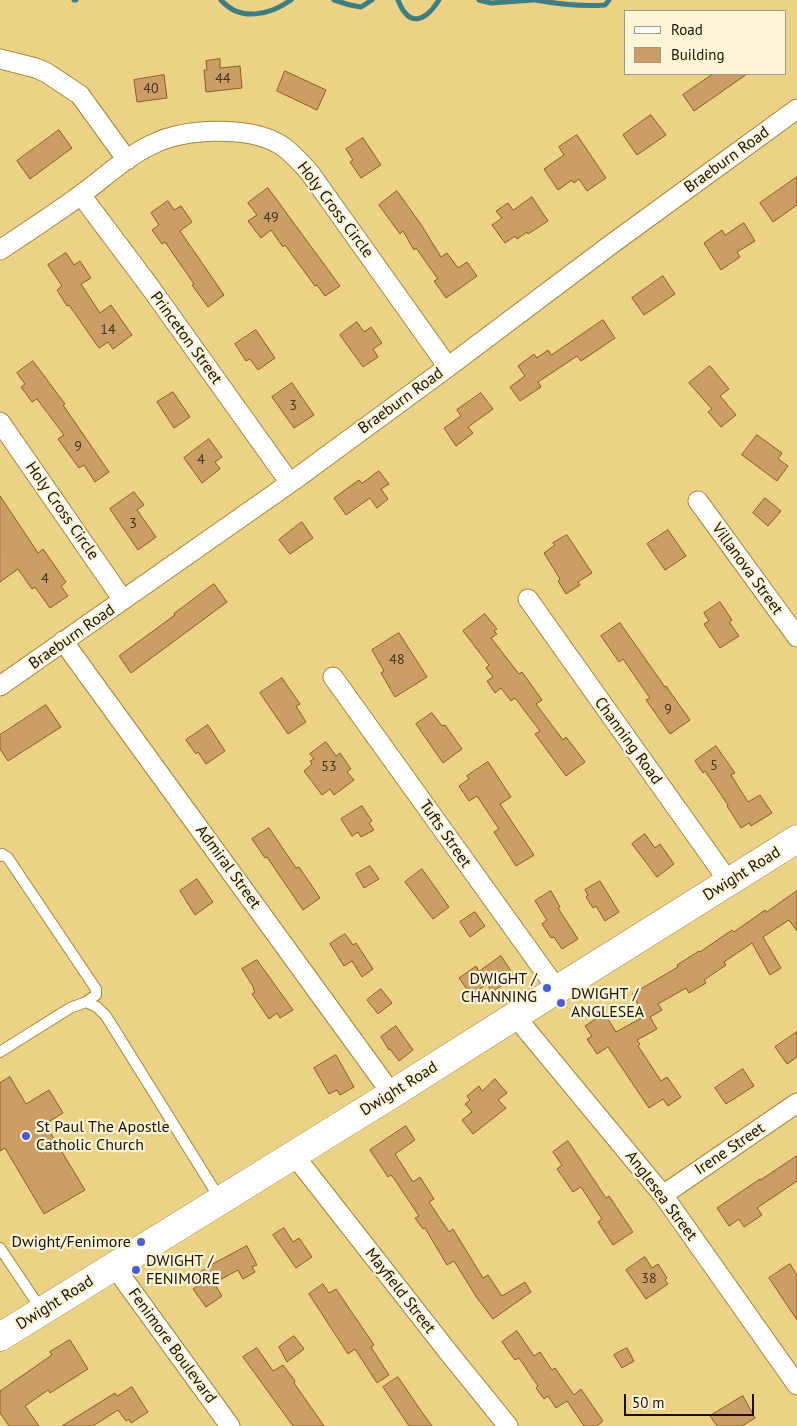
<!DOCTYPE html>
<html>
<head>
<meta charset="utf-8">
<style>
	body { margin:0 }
	#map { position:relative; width:797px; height:1426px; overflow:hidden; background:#ebd286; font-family:"PT Sans",sans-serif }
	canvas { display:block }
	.legend { position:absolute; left:624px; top:10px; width:162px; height:65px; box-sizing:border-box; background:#fef4d7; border:1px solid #a29981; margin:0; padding:6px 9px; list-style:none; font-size:15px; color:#181100 }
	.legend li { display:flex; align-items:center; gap:10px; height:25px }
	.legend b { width:25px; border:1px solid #a29981 }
	.scale { position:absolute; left:624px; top:1394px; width:130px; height:22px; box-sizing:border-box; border:2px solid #181100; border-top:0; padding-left:6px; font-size:15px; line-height:18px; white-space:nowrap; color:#181100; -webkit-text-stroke:4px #fef4d7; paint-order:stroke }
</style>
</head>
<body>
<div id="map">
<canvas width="797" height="1426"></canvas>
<ul class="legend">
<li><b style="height:6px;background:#fff"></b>Road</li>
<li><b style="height:14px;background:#ca9e66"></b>Building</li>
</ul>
<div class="scale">50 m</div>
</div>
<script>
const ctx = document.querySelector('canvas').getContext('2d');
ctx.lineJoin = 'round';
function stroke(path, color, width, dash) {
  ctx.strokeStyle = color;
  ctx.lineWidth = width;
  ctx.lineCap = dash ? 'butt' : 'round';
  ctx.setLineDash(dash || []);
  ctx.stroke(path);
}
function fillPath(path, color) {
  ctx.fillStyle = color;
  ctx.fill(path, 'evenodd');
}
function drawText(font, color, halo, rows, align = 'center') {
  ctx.font = font + ' "PT Sans",sans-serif';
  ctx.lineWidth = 4.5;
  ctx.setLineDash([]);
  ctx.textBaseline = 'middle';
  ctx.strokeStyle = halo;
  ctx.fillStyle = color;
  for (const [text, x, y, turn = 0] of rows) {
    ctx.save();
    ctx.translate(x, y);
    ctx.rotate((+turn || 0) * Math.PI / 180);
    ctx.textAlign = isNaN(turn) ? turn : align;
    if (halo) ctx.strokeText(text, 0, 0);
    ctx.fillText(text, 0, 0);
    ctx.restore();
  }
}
stroke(new Path2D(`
	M74 0H76
	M221 0C240 22 270 15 291 0
	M334 0 350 5 361 7 372 0
	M398 0C409 28 425 22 439 0
	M479 0 491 3 533 0
	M535 0C558 4 581 7 605 5L609 0`), '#3e7d84', 5);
const building = new Path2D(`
	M220 59V68L240 66 242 88 206 92 204 70H207L206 61Z
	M285 71 326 90 317 110 277 91Z
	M713 74H747L694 111 683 95Z
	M164 75 167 98 137 102 134 80Z
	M651 115 666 135 637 155 623 135Z
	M59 130 72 148 30 179 17 161Z
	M577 135 606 178 587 191 579 179 574 183 572 180 558 190 544 169 564 155 559 147Z
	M363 138 381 165 361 178 350 162 353 160 346 149Z
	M797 177V205L773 222 760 203Z
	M268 188 340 286 325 296 317 285 315 286 285 245 283 247 271 230 261 238 248 221 257 215 248 203Z
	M397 191 422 226 441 257 447 253 458 268 467 262 477 276 446 298 434 281 438 279 416 248 414 250 403 231 400 234 379 205Z
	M532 197 548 221 528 234 527 232 517 239 515 236 505 243 492 225 502 218 496 211 508 203 513 210Z
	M168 201 174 210 181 206 192 222 180 231 224 295 208 307 192 285 194 284 165 242 162 244 152 230 159 225 151 213Z
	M744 223 755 241 737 252 740 257 721 270 704 243 722 230 725 235Z
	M66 253 74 265 80 261 91 278 81 284 100 313 111 305 132 335 113 349 108 342 99 348 69 305 67 306 57 290 62 286 48 265Z
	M663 276 675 294 644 315 632 298Z
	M603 320 615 338 581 361 577 356 538 382 541 387 520 401 510 387 525 376 518 366 534 354 537 358 548 350 551 355Z
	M357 322 364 332 371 327 382 343 373 349 378 357 363 367 340 335Z
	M256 330 275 358 258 370 250 359 246 361 235 344Z
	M33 361 65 404 63 405 109 472 95 482 84 465 79 468 58 439 64 435 37 399 32 402 21 387 25 384 17 373Z
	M710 366 729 389 720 396 736 415 721 427 708 412 712 409 689 383Z
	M292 383 314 415 294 428 272 397Z
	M173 392 190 417 174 428 157 402Z
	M481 393 493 409 468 427 473 433 456 446 444 428 461 416 457 410Z
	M757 435 782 453 778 459 788 466 777 481 742 455Z
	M209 439 222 457 215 462 220 469 202 483 184 458Z
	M379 471 389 484 381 489 388 499 377 508 370 498 346 515 334 498 359 480 362 483Z
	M134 492 144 505 137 510 156 537 138 550 110 509Z
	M0 496 38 553 43 549 66 582 61 586 68 596 50 608 35 587 32 589 18 569 0 582Z
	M765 498 781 511 768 526 753 513Z
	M302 522 313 538 290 554 279 540Z
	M668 530 686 556 665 570 647 544Z
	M567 535 592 573 578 582 580 585 566 594 558 581 560 579 544 553 555 545 553 543Z
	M214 584 227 602 131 673 119 656 175 615 174 614Z
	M720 602 732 620 729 622 739 636 720 648 704 624 709 621 704 613Z
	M485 614 497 629 494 631 497 634 491 638 519 674 522 672 542 700 536 704 563 740 566 737 585 762 566 776 535 734 540 731 515 698 511 701 501 688 495 693 487 681 493 677 486 668 489 665 463 631Z
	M620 623 665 687 666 686 690 720 670 734 646 700 650 698 623 659 619 662 601 636Z
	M399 633 427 677 395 697 381 673 384 671 372 650Z
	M282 678 300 704 296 706 306 722 288 734 260 693Z
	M46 705 61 727 8 761 0 749V735Z
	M432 713 442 726 445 725 462 749 443 763 416 724Z
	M208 725 225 751 206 764 198 752 196 754 186 740Z
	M326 742 336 756 340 753 351 769 347 772 354 780 334 795 330 789 322 795 304 771 312 764 310 761 314 759 310 754Z
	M716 746 735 773 731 775 748 802 760 795 772 813 751 826 749 823 741 828 727 806 728 805 705 771 703 773 695 761Z
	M488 762 511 797 500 804 534 855 516 866 494 832 499 829 477 796 469 801 459 786 469 779 467 776Z
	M362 806 372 821 369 823 374 830 361 837 358 832 352 836 341 819Z
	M269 828 296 868 299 867 320 898 303 910 267 857 265 858 252 839Z
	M645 834 655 848 660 844 674 864 657 877 632 844Z
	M370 866 379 879 364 888 356 874Z
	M422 869 449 907 433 919 405 882Z
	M197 879 213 902 195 915 180 891Z
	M600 881 619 912 605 921 596 906 593 908 586 897 588 895 585 890Z
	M551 891 560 907 558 908 578 939 562 949 554 937 551 938 542 924 547 920 535 901Z
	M797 891V931L789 920 763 937 781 968 770 975 752 943 724 962 726 965 704 980 706 983 689 993 686 988 658 1004 662 1010 650 1017 657 1029 637 1040 640 1044 638 1046 661 1081 667 1077 681 1097 668 1106 663 1099 649 1108 608 1047 597 1054 587 1039 592 1036 585 1026 604 1013 616 1032 645 1016 632 994 678 967 677 965 699 951 700 952 732 930 734 932 765 910 766 912Z
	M475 912 485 926 470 937 460 922Z
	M345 934 353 945 356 943 373 969 362 977 352 961 344 966 330 944Z
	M501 956 515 977 492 992 487 984 471 995 459 978 476 966 479 971Z
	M257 960 293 1010 280 1018 277 1013 269 1019 252 994 255 992 253 989 254 988 242 969Z
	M381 989 392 1003 378 1014 367 1000Z
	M396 1026 413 1050 399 1061 390 1049 389 1050 381 1037Z
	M797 1032V1057L787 1064 775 1047Z
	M336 1055 354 1087 340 1095 337 1090 329 1094 314 1068Z
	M743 1069 754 1086 726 1104 715 1088Z
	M10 1077 26 1104 49 1090 63 1113 45 1124 85 1190 44 1214 5 1148 0 1151V1083Z
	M495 1079 507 1093 498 1100 506 1108 473 1134 462 1120 472 1112 465 1104 470 1100 467 1096 479 1086 482 1091Z
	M406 1126 415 1140 395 1154 413 1182 420 1177 434 1199 429 1202 449 1232 453 1229 483 1278 488 1275 502 1296 525 1282 531 1292 493 1319 477 1298 454 1261 447 1265 425 1228 423 1229 415 1218 419 1216 395 1180 391 1175 388 1177 370 1150Z
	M568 1141 606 1198 609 1196 633 1232 613 1245 598 1222 602 1219 581 1187 573 1192 557 1169 562 1165 553 1152Z
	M797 1156V1181L757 1208 762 1215 744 1227 739 1219 729 1226 717 1208 760 1179V1180Z
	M284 1228 293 1242 299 1238 312 1257 296 1268 273 1235Z
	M247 1246 257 1265 252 1267 255 1272 243 1279 238 1270 214 1283 222 1296 206 1307 193 1289 197 1286 192 1278 209 1266Z
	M645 1257 652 1268 658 1264 667 1278 665 1280 668 1284 646 1299 626 1270Z
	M790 1264 797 1275V1320L769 1278Z
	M323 1284 329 1293 336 1289 374 1345 371 1347 389 1375 377 1383 355 1349 348 1354 309 1294Z
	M517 1331 534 1356 540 1352 552 1370 555 1368 574 1395 581 1389 603 1421 597 1426H584L567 1401 556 1408 548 1396 544 1399 536 1388 538 1386 519 1358 515 1360 502 1342Z
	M294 1336 304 1349 287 1362 279 1347Z
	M70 1340 88 1369 50 1393 48 1390 25 1406 39 1426H9L0 1413V1391L52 1355 50 1352Z
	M257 1348 273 1371 283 1365 295 1381 294 1383 324 1426H293L243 1357Z
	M627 1348 634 1361 622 1368 614 1355Z
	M398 1377 419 1408 432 1426H409L383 1387Z
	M132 1387 148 1412 131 1423 129 1419 126 1421 118 1410 93 1426H62L115 1393 117 1396Z
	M743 1396 755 1418 742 1426H717L710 1416Z`);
fillPath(building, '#ca9e66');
stroke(building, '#8b5d18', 1);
const service = new Path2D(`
	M0 856 2 854 8 858 96 989V995L86 1002
	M0 1052 70 1008 86 1002 97 1007 106 1016 220 1199
	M0 1248 41 1309`);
const minor = new Path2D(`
	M0 59 36 68 47 73 80 95 127 160
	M81 195 150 287 290 483
	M0 250C27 232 55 214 82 194 105 177 127 156 153 144 186 128 248 126 279 144 291 151 301 163 310 173L448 367
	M0 422 123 600
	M698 501 797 637
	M528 599 729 882
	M63 641 392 1094
	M333 677 557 989
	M0 686 290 483 448 367 613 243 797 109
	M515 1016 663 1195 797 1385
	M294 1155 449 1353 508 1426
	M663 1195 797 1103
	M114 1266 230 1426`);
const secondary = new Path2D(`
	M0 1337 392 1094 515 1016 797 839`);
stroke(service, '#9e873a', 12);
stroke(minor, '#9e873a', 21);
stroke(secondary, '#9e873a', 29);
stroke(service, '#fff', 10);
stroke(minor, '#fff', 19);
stroke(secondary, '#fff', 28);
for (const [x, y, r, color] of [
	[547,988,5,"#4c5ed3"],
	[561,1003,5,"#4c5ed3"],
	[26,1136,5,"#4c5ed3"],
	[141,1242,5,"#4c5ed3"],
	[136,1270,5,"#4c5ed3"]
]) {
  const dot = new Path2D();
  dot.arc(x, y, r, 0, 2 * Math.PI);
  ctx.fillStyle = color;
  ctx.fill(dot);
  stroke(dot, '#fef4d7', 2);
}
drawText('14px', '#44341a', null, [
	["44",223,79],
	["40",151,89],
	["49",271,218],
	["14",108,330],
	["3",293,406],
	["9",78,447],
	["4",201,460],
	["3",133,524],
	["4",45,579],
	["48",397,660],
	["9",668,710],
	["5",714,766],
	["53",329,767],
	["38",649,1279]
]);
drawText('16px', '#181100', '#fef4d7', [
	["Braeburn Road",727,160,-36],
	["Holy Cross Circle",335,210,53],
	["Princeton Street",186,338,54],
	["Braeburn Road",401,401,-36],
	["Holy Cross Circle",62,511,55],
	["Villanova Street",747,569,54],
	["Braeburn Road",72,637,-35],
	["Channing Road",628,741,54],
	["Tufts Street",445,834,55],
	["Admiral Street",228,867,54],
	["Dwight Road",742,874,-32],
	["Dwight Road",399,1089,-32],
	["Irene Street",730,1149,-34],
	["Anglesea Street",661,1196,53],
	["Mayfield Street",400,1291,52],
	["Dwight Road",55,1303,-32],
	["Fenimore Boulevard",172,1346,54]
]);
drawText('16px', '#181100', '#fef4d7', [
	["DWIGHT /",537,979,"right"],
	["CHANNING",537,997,"right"],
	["DWIGHT /",571,994],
	["ANGLESEA",571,1012],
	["St Paul The Apostle",36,1127],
	["Catholic Church",36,1145],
	["Dwight/Fenimore",131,1242,"right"],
	["DWIGHT /",146,1261],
	["FENIMORE",146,1279]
], 'left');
</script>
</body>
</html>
